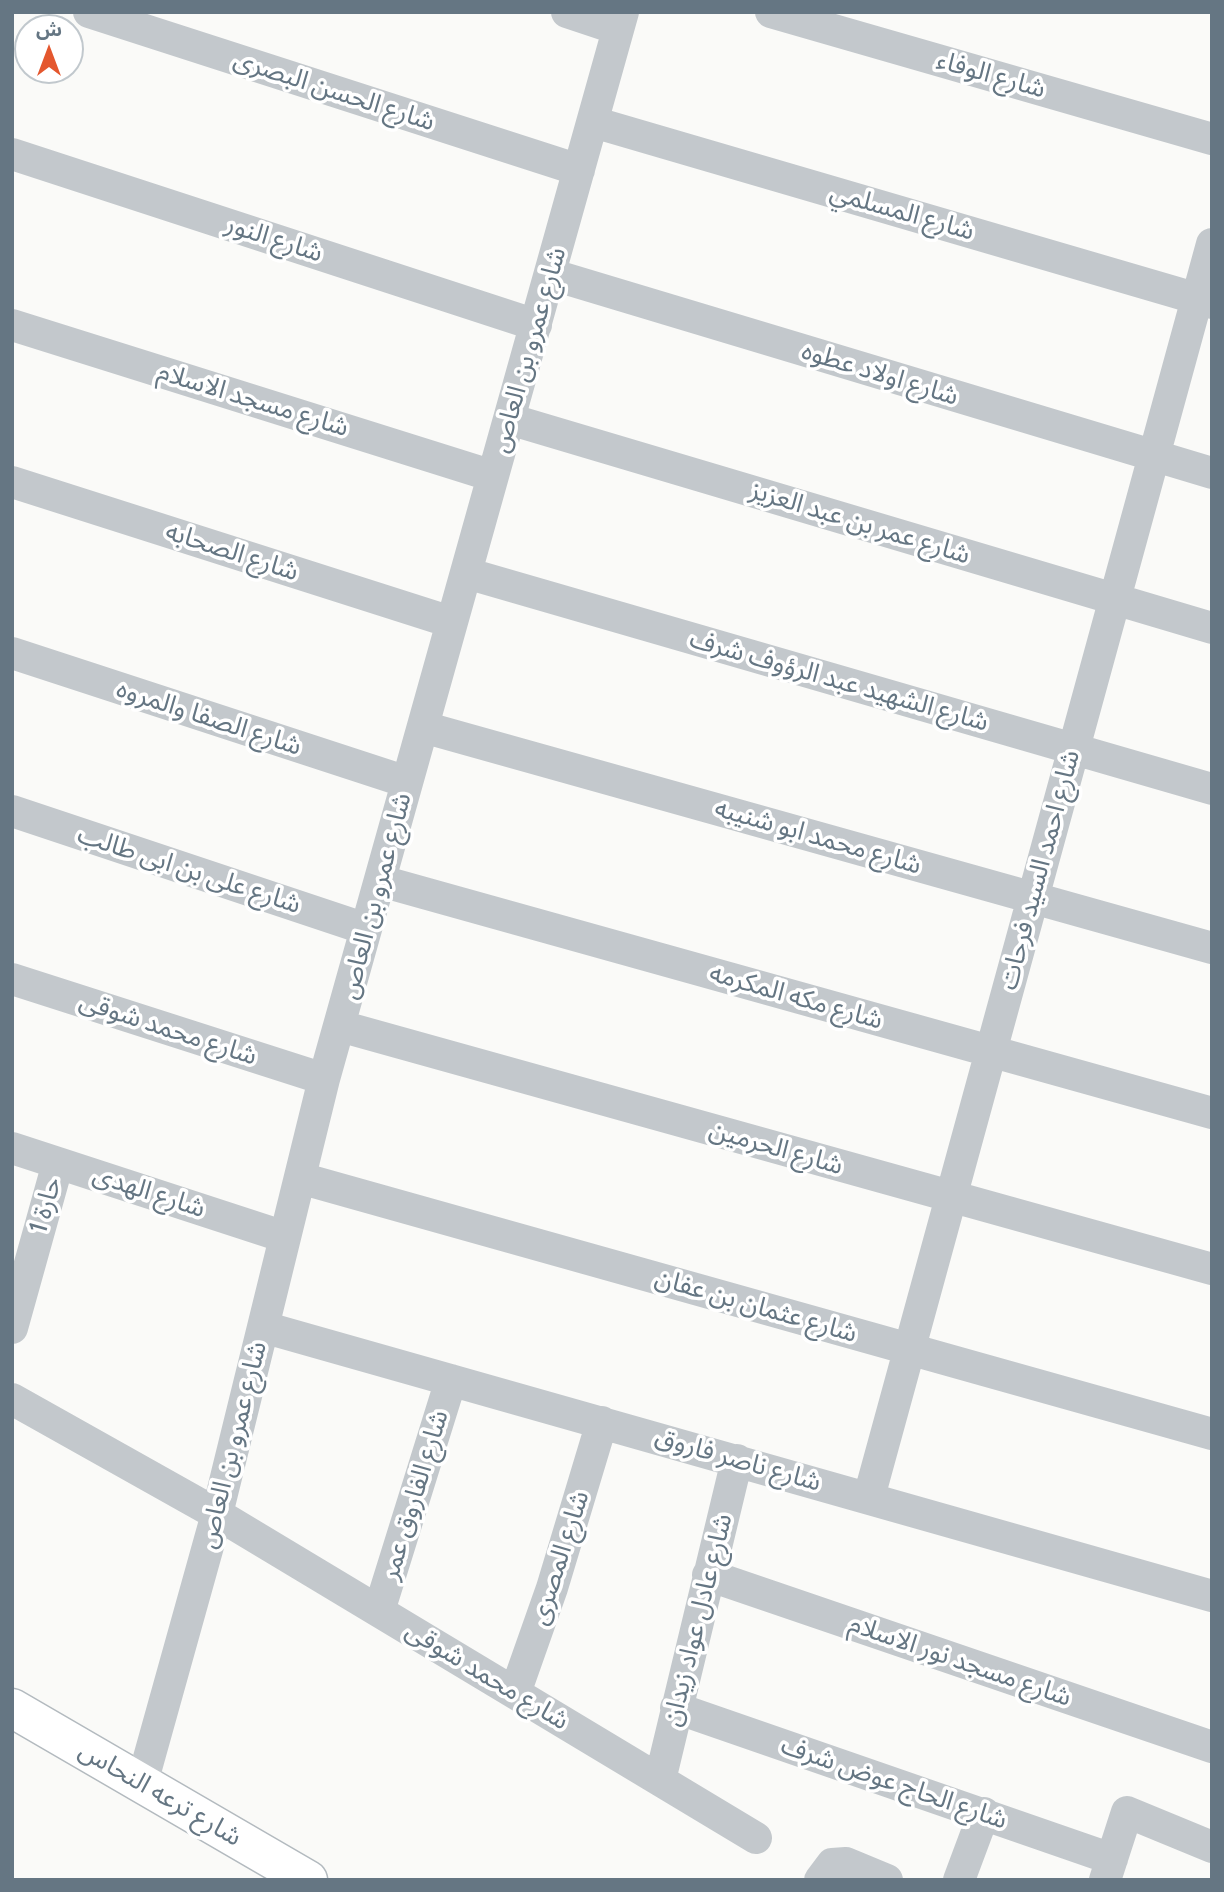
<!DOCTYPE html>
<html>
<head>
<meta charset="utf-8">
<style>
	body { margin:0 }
	#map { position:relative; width:1224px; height:1892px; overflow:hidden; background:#fafaf8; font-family:Cabin,"Noto Sans Arabic",sans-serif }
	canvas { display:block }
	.frame { position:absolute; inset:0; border:14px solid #657683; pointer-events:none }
	.north { position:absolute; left:14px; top:14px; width:70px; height:70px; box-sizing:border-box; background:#fff; border:2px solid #c1c8cd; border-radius:50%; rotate:0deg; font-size:19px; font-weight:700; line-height:28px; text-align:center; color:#657683 }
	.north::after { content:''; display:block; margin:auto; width:24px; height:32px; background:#e4572e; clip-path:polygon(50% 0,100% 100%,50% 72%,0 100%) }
</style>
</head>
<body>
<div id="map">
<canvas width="1224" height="1892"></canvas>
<div class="frame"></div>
<div class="north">ش</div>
</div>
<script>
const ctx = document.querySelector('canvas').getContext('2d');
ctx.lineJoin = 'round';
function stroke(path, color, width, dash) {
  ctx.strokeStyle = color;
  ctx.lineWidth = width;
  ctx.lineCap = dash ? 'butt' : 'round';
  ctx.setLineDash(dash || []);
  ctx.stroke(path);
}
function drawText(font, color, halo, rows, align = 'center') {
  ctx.font = font + ' Cabin,"Noto Sans Arabic",sans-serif';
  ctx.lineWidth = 7;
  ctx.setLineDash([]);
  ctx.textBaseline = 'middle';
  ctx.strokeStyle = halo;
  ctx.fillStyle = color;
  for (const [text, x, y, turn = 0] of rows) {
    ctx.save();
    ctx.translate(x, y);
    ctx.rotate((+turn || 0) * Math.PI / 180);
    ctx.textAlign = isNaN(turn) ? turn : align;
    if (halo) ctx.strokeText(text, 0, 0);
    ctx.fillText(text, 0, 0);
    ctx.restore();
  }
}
const secondary = new Path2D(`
	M12 1708 308 1880`);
stroke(secondary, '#b3babf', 41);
stroke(new Path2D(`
	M89 12 579 170
	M567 12 618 29
	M771 12 1212 139
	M593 122 1212 303
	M12 154 536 325
	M550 274 1212 473
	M12 325 493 476
	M509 419 1212 628
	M12 482 451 622
	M466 573 1212 789
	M12 653 407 782
	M423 727 1212 948
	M12 811 366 929
	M381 881 1212 1113
	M12 979 324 1079
	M340 1026 1212 1269
	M12 1148 285 1237
	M300 1178 1212 1434
	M263 1327 1212 1596
	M12 1328 58 1163
	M12 1399 217 1514 756 1838
	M869 1497 1212 244
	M708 1575 1212 1747
	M379 1611 451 1380
	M515 1693 552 1588 602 1422
	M676 1708 1112 1859
	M660 1780 737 1460
	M142 1783 217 1514 324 1079 623 12
	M820 1880 832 1864 846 1863 887 1880
	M959 1880 984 1813
	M1105 1880 1127 1812 1212 1847`), '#c3c8cc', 32);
stroke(secondary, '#fff', 38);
drawText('26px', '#657683', '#fff', [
	["شارع الوفاء",991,75,16],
	["شارع الحسن البصرى",334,91,18],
	["شارع المسلمي",902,212,16],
	["شارع النور",274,239,18],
	["شارع عمرو بن العاص",529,350,-74],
	["شارع اولاد عطوه",880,374,17],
	["شارع مسجد الاسلام",253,400,17],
	["شارع عمر بن عبد العزيز",860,523,17],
	["شارع الصحابه",232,552,18],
	["شارع الشهيد عبد الرؤوف شرف",839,681,16],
	["شارع الصفا والمروه",209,718,18],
	["شارع محمد ابو شنيبه",818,837,16],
	["شارع على بن ابى طالب",189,870,18],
	["شارع احمد السيد فرحات",1040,870,-75],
	["شارع عمرو بن العاص",376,896,-75],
	["شارع مكه المكرمه",796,997,16],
	["شارع محمد شوقى",168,1029,18],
	["شارع الحرمين",776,1148,16],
	["شارع الهدى",149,1192,18],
	["حارة 1",46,1205,-74],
	["شارع عثمان بن عفان",756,1306,16],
	["شارع عمرو بن العاص",233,1445,-76],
	["شارع ناصر فاروق",738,1460,16],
	["شارع الفاروق عمر",415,1495,-73],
	["شارع المصرى",560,1558,-72],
	["شارع عادل عواد زيدان",698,1620,-76],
	["شارع مسجد نور الاسلام",960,1661,19],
	["شارع محمد شوقى",487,1676,31],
	["شارع الحاج عوض شرف",894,1783,19],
	["شارع ترعه النحاس",160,1794,30]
]);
</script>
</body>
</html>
